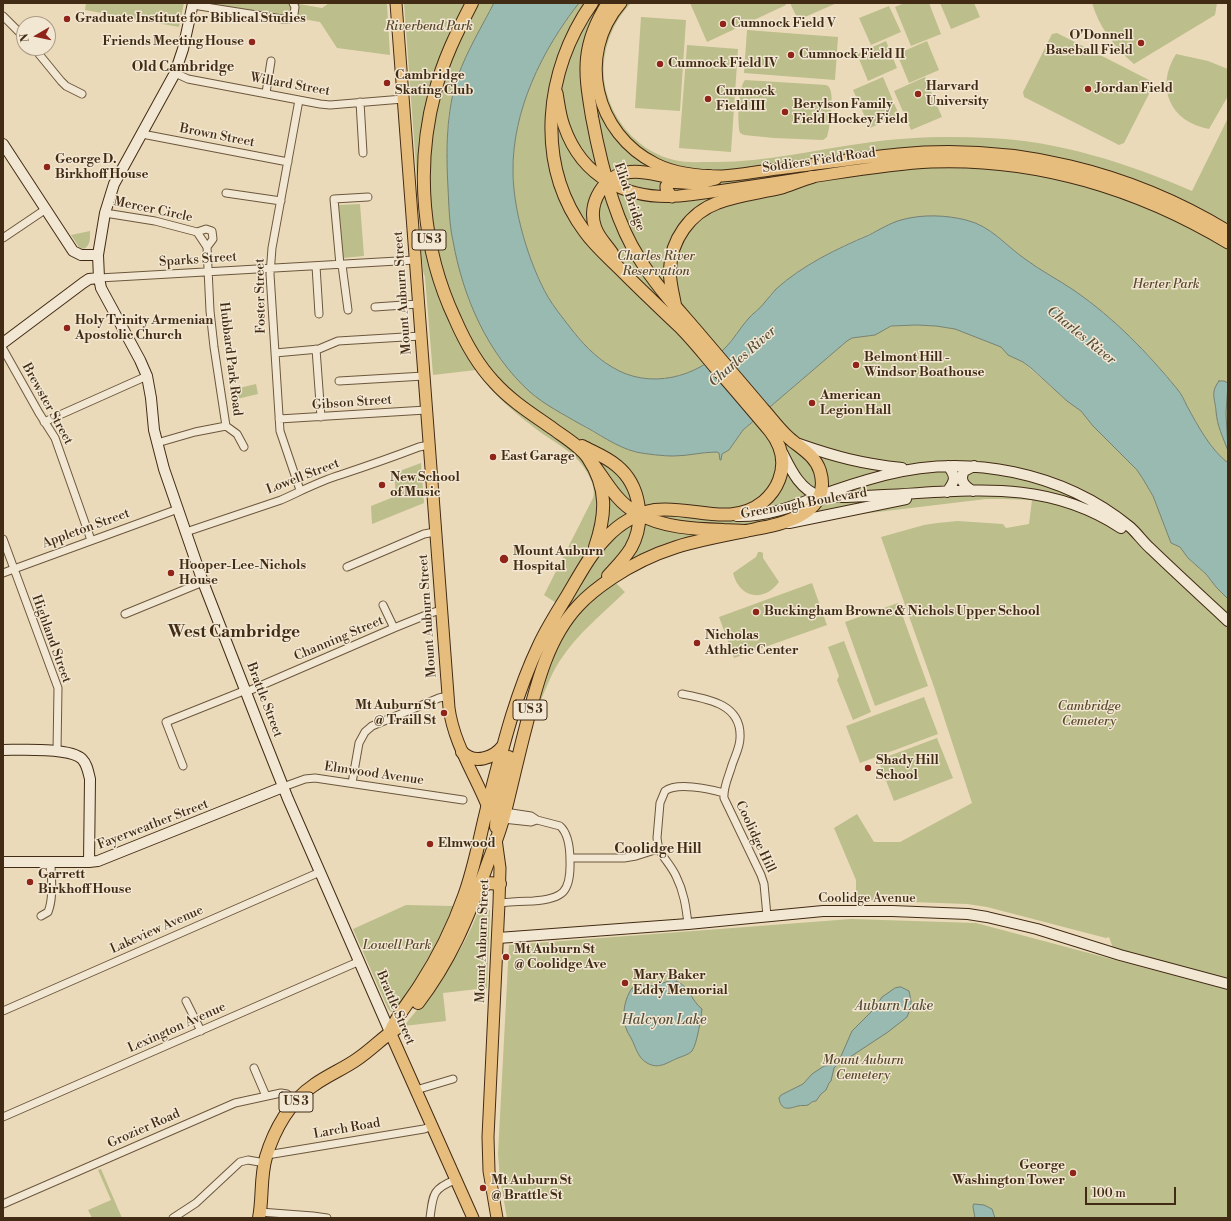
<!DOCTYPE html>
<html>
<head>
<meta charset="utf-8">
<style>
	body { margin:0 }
	#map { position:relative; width:1231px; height:1221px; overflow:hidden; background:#ebdab9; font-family:"Libre Bodoni",serif }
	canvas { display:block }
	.frame { position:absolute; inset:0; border:4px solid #422b14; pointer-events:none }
	.north { position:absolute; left:16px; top:16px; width:40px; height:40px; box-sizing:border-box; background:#f2e7d2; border:1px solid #ac9c86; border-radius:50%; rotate:261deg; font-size:11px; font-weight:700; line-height:16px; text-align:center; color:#422b14 }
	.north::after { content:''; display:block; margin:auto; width:14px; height:18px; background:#8f2418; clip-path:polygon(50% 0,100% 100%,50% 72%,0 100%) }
	.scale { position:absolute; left:1085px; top:1187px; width:91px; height:18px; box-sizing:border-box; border:2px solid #422b14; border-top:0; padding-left:5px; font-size:12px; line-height:14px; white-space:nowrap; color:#422b14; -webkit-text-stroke:3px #f2e7d2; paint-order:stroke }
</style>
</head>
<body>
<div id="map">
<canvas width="1231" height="1221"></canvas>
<div class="frame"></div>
<div class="north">N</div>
<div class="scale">100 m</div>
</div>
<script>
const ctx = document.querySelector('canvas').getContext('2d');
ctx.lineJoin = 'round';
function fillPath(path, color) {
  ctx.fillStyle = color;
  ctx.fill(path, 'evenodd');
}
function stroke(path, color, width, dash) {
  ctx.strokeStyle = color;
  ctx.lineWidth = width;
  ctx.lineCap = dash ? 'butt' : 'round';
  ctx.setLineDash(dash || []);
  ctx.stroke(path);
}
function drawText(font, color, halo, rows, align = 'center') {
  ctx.font = font + ' "Libre Bodoni",serif';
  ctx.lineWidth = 3;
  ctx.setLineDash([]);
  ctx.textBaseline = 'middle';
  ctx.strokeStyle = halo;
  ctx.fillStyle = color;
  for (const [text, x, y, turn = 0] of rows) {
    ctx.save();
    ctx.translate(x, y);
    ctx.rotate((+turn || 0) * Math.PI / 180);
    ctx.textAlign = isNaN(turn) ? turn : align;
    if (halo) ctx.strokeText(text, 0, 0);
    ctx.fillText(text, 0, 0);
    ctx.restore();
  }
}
fillPath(new Path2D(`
	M86 3H184L179 27 85 10Z
	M201 3H299V4L322 8 329 3H387L390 55 337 48 320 22 297 18 289 24H285L200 10Z
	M404 3H494L467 55 458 75 449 113 447 137 451 226 453 241 469 300 478 319 499 357 553 408 599 435 623 447 635 452 643 453 672 456 717 452 719 453 720 460H721L722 454 729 450 743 430 847 341 852 338 874 335 892 326 917 325 936 326 955 329 991 343 1001 347 1010 356 1023 362 1067 401 1081 410 1093 426 1137 470 1143 479 1153 496 1171 543 1180 547 1188 558 1206 574 1216 587 1228 599V979L1113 948 1109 937 1106 938 987 907 967 904 856 900V880L834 828 857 814 874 842H900L972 803 934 687 881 537 924 525 937 523 958 521 1003 524 1006 528 1029 524 1032 500 1004 499H986L861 514 798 526 703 546 665 557 641 567 615 582 625 592C602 614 576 635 559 662 549 678 543 696 536 713L541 691 551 654 575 615 544 595 593 498C595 491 593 485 590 478 578 451 552 443 531 425 510 409 491 392 476 370L433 375 425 277 423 271 420 238 421 234Z
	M579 3H631C608 27 598 62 607 94 616 125 641 152 674 160 686 163 698 162 710 162 763 163 813 150 865 143 905 137 948 136 989 138 1059 141 1127 163 1192 191L1228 118V463C1210 449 1198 426 1187 406 1184 400 1182 395 1178 390 1149 353 1114 318 1075 291 1059 280 1041 271 1025 259 1005 245 991 226 966 220 949 216 924 215 907 219 896 221 885 228 874 232 840 247 804 264 776 289 772 293 769 298 765 303 760 309 753 313 748 319 740 328 734 339 726 347 697 378 649 390 612 367 595 357 581 342 569 326 562 317 554 307 548 297 529 264 513 210 513 172 512 111 542 50 579 3Z
	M690 3H785L786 5 707 42Z
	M790 3H837L798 20Z
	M905 3H929L941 34 911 46 895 7Z
	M940 3H974L980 17 951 29Z
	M1092 3H1217L1215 15 1134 64C1115 48 1099 27 1092 3Z
	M889 6 901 32 871 45 859 18Z
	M641 17 686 20 680 111 635 108Z
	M747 30 838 37 835 80 744 73Z
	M1057 33 1151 81 1153 86 1124 143 1119 145 1024 97 1023 92 1052 34Z
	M886 41 897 68 868 81 857 54Z
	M927 41 939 70 909 83 897 54Z
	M687 45 738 49 731 152 679 148Z
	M1176 54 1208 61 1228 69V96L1209 129C1170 122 1155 87 1176 54Z
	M883 77 899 115 870 128 853 90Z
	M925 77 942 117 911 130 894 91Z
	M745 80 826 85C828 86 829 86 830 89 834 98 830 128 827 137L823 140 774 138 744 135 740 133C737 123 738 87 745 80Z
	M360 204 364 256 343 258 339 205Z
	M90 231C90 238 91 246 83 249L79 247 71 235Z
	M256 384 258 394 237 399 235 389Z
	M421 463 424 503 372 524 371 506 396 496 394 473Z
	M758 552H761L763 553V558L779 582C764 603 739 598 733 573L756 557Z
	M812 583 827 625 734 658 719 617Z
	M898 603 928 686 875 706 845 622Z
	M844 641 871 712 853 720 837 680 839 676 828 647Z
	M924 697 938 734 860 763 846 726Z
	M937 738 953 778 894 801 878 760Z
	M406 905 453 906C438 943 418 978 395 1011L391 1012 388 1009 353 929Z
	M479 909 490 910 487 988 443 993 446 1021 404 1026C434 989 463 954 479 909Z
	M851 919 976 923 1228 990V1218H507L500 1179 498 1154 509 945Z
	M101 1169 122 1218H92L88 1210 111 1200 98 1170Z`), '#bcbe8c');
const water = new Path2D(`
	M494 3H579C542 50 512 111 513 172 513 210 529 264 548 297 554 307 562 317 569 326 581 342 595 357 612 367 649 390 697 378 726 347 734 339 740 328 748 319 753 313 760 309 765 302 769 298 772 293 776 289 803 265 836 249 869 235 879 230 890 223 901 220 922 214 946 215 966 220 991 226 1005 245 1025 259 1041 271 1059 280 1075 291 1114 318 1148 353 1178 390 1182 395 1184 400 1187 406 1198 426 1210 449 1228 463V599L1216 587 1206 574 1188 558 1180 547 1171 543 1153 496 1143 479 1137 470 1093 426 1081 411 1067 401 1031 368 1023 362 1008 355 1001 347 955 329 936 326 917 325 891 326 875 335 852 338 847 341 743 430 729 450 722 454 721 460H720L719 453 717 452C702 452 688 456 673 456 663 456 646 454 636 452 616 447 598 433 580 424 563 414 545 405 530 392 487 353 463 297 453 241 449 223 449 205 448 188 446 150 446 112 458 76 467 51 482 26 494 3Z
	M1219 381H1224L1228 383 1226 413 1228 451C1223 437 1217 426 1216 411 1215 398 1210 393 1219 381Z
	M672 980C688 982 691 1001 702 1009 701 1018 697 1044 692 1051 688 1055 683 1056 678 1058 668 1062 659 1070 647 1063 637 1057 636 1047 631 1038 630 1036 627 1032 626 1028 621 1015 625 998 632 988L645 985 654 986Z
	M901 987 909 991 911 1001V1007L907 1017 888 1032 847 1059H843L834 1068 831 1081 829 1083 826 1090 821 1094 816 1101C812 1101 811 1103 808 1105 805 1106 801 1105 798 1106 788 1109 781 1111 779 1098L781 1095 803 1084 812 1074 824 1066 832 1065 841 1056 852 1031 874 1009 882 997 895 988Z
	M974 1204 984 1205 992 1209 995 1218H975L973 1207Z`);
fillPath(water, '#98bab1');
stroke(water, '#768172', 1);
const street = new Path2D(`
	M193 5 282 19H289L294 14 295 7 293 3
	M3 16 24 37
	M34 48 61 81 66 86 82 94
	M175 73 188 79 320 104 330 105 403 99
	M266 93 271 61
	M299 100 272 248 270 274 280 431 300 490
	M360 102 363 153
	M142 134 288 162
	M226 193 281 201
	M105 213 155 221 197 232 207 247 210 311 214 347 226 426 195 432 157 443
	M197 232 206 229 212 231 213 239 207 247
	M3 238 46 209
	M340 265 334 199 368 197
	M342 265 348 310
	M316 266 319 314
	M99 278 415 260
	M375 307 418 304
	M3 349 39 413 55 438 91 540
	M316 349 321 417
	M275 353 319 349 338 341 421 336
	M339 381 424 376
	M279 419 426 410
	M44 422 147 376
	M226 426 237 434 244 447
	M186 532 281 500C301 491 320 481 340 475 367 466 393 457 419 447L429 445
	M3 539 58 688 57 751
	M347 567 424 534 435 532
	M3 573 178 509
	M383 605 394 628
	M125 614 203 582
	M246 692 394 628 431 613 441 610
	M682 694C708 699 742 704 740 738 740 747 735 756 732 765 729 776 723 787 724 798L761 875 764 884 767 916
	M183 766 166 722 246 690
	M352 783 359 743 365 732 372 726 439 698 448 696
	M283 787 305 779 315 778 463 800
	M505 812 531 816 537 820
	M570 858H624L636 856 658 849
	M499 903C510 902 522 901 533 901 563 899 571 892 570 861 570 849 569 834 560 826L537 820 531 822 503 819
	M41 916 48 912C54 897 51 878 51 862
	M688 924C686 907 684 892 676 876 669 861 658 855 657 838L660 803 665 791C677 782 709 789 724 793
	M186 1001 201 1031
	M3 1011 320 872
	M254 1068 266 1096
	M416 1090 453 1079
	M3 1117 360 961
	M267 1155 424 1129 432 1126
	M3 1204 235 1103 281 1093 287 1094 296 1102
	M260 1212 313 1216 327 1218
	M173 1218 196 1203 240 1162 248 1160 265 1163
	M430 1218C433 1195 432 1189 455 1180`);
const secondary = new Path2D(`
	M193 3 183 49 175 73 114 184 105 213 98 255 99 278 101 288 140 360 147 376 151 398 154 430 164 469 203 582 263 736 288 799 390 1032
	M3 144 73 251 81 255H98
	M3 343 83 283 89 279 99 278
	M799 444C836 457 863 464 902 468
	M783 454C791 470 801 491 820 496 826 498 833 497 838 497 854 497 869 496 884 495 969 491 1045 478 1121 528
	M973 491C964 486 959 480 964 471L974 466
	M947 492C955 481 957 477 948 466
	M737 516C766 517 792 507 819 496 840 488 862 481 885 475 968 453 1063 472 1130 527 1137 533 1143 542 1151 549 1176 573 1202 597 1228 621
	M789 523 906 499
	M3 750C20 750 70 747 82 759 87 764 88 771 90 779L89 862
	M3 862H89L98 861 283 787
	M498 938 688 924 823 911H892L968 914 987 917 1037 929 1120 955 1228 984`);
const primary = new Path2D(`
	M396 3 449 708C454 745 476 776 489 810
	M621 3C576 55 595 134 656 164 676 174 700 176 722 176 738 175 754 172 770 170 813 165 856 158 899 154 1014 143 1129 171 1228 231
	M557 93C559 104 560 115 564 126 582 178 627 200 679 196 723 191 767 184 811 177 851 171 891 164 931 162 1036 158 1138 189 1228 243
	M672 197 666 188V186L669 182 697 184 716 179
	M496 839 500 868 499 903 488 1137 489 1171 497 1218
	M390 1032 473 1218`);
const highway = new Path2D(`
	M472 3C457 32 443 60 435 92 415 167 422 249 455 319 465 342 477 364 494 382 511 401 532 414 552 428 564 437 580 446 588 458 608 488 606 515 595 547
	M612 253C606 244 598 237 595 227 587 203 604 175 630 172 643 170 656 175 669 177 682 179 696 177 709 176
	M675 305C673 293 669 281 670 269 671 240 690 213 717 203 737 195 759 193 780 188 790 185 801 180 812 177
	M582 446C593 452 607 457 617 466 640 485 646 521 631 548 625 558 616 567 608 576
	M587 456C603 475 614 501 637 513 663 528 695 529 724 530 731 530 738 531 745 531 752 530 759 528 766 527 794 521 831 508 820 471 815 455 800 448 789 438 779 429 772 419 763 409 740 382 717 355 694 328 675 306 654 283 639 258 615 221 600 160 592 117 589 98 585 78 587 58 589 38 597 20 608 3
	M462 752C474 765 494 758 503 746
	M496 827 497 807 509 757
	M478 890 488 883 500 884
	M418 1003C450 961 467 920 485 871 492 851 500 832 505 812 512 784 518 757 525 730 536 687 547 639 578 606 588 595 600 586 612 578 657 548 694 541 746 531
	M390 1032C397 1015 410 1001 420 985 438 957 453 927 464 896 475 866 480 835 488 804 502 750 515 695 539 645 547 628 557 612 567 596 579 576 590 554 607 537 619 524 637 513 655 510 691 505 731 528 763 502 770 496 776 488 779 480 786 462 781 445 770 431 752 410 734 388 715 367 704 354 693 340 681 328 661 309 640 289 620 269 608 257 595 246 585 232 534 163 545 70 592 3
	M259 1218C263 1198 260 1177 266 1157 274 1130 290 1101 314 1085 328 1075 343 1069 356 1060 371 1050 383 1037 397 1028`);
stroke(street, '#6c573d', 9);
stroke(secondary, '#422b14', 12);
stroke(primary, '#422b14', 13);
stroke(highway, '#422b14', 14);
stroke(street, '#f2e7d2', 7);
stroke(secondary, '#f2e7d2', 10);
stroke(primary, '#e6bd7c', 11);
stroke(highway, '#e6bd7c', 12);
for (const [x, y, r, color] of [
	[67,19,4,"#8f2418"],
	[723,24,4,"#8f2418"],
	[252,42,4,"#8f2418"],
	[1141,43,4,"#8f2418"],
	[791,55,4,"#8f2418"],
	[660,64,4,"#8f2418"],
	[387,83,4,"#8f2418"],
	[1088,89,4,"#8f2418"],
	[918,94,4,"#8f2418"],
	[708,99,4,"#8f2418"],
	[785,112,4,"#8f2418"],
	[47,167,4,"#8f2418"],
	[67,328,4,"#8f2418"],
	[856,365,4,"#8f2418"],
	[812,403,4,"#8f2418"],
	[493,457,4,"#8f2418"],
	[382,485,4,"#8f2418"],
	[504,559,5,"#8f2418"],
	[171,573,4,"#8f2418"],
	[756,612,4,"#8f2418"],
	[697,643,4,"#8f2418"],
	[444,713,4,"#8f2418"],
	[868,768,4,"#8f2418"],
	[430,844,4,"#8f2418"],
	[30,882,4,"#8f2418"],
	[506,957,4,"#8f2418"],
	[625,983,4,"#8f2418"],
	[1073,1173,4,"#8f2418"],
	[483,1188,4,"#8f2418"]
]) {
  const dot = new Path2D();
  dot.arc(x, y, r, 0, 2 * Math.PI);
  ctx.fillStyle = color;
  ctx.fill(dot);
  stroke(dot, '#f2e7d2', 1.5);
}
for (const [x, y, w] of [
	[429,240,34],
	[530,710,34],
	[296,1102,34]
]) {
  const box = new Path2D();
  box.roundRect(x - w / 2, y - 10, w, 20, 3);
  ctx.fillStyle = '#f2e7d2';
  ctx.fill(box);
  stroke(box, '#422b14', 1);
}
drawText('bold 12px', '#422b14', null, [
	["US 3",429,240],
	["US 3",530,710],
	["US 3",296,1102]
]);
drawText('bold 13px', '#422b14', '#f2e7d2', [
	["Graduate Institute for Biblical Studies",75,19],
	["Cumnock Field V",731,24],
	["O'Donnell",1133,36,"right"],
	["Baseball Field",1133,51,"right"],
	["Friends Meeting House",244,42,"right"],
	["Cumnock Field II",799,55],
	["Cumnock Field IV",668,64],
	["Cambridge",395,76],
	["Skating Club",395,91],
	["Harvard",926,87],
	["University",926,102],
	["Jordan Field",1096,89],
	["Cumnock",716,92],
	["Field III",716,107],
	["Berylson Family",793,105],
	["Field Hockey Field",793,120],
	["George D.",55,160],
	["Birkhoff House",55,175],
	["Holy Trinity Armenian",75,321],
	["Apostolic Church",75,336],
	["Belmont Hill -",864,358],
	["Windsor Boathouse",864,373],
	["American",820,396],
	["Legion Hall",820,411],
	["East Garage",501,457],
	["New School",390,478],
	["of Music",390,493],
	["Mount Auburn",513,552],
	["Hospital",513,567],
	["Hooper-Lee-Nichols",179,566],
	["House",179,581],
	["Buckingham Browne & Nichols Upper School",764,612],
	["Nicholas",705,636],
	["Athletic Center",705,651],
	["Mt Auburn St",436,706,"right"],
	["@ Traill St",436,721,"right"],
	["Shady Hill",876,761],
	["School",876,776],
	["Elmwood",438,844],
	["Garrett",38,875],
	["Birkhoff House",38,890],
	["Mt Auburn St",514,950],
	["@ Coolidge Ave",514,965],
	["Mary Baker",633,976],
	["Eddy Memorial",633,991],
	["George",1065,1166,"right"],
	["Washington Tower",1065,1181,"right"],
	["Mt Auburn St",491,1181],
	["@ Brattle St",491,1196]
], 'left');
drawText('italic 13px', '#5a482c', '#f2e7d2', [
	["Riverbend Park",429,27],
	["Charles River",656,257],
	["Reservation",656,272],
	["Herter Park",1166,285],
	["Cambridge",1089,707],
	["Cemetery",1089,722],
	["Lowell Park",397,946],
	["Mount Auburn",863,1061],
	["Cemetery",863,1076]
]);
drawText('13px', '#422b14', '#f2e7d2', [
	["Willard Street",290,85,10],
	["Brown Street",217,136,11],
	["Soldiers Field Road",819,161,-8],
	["Eliot Bridge",629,197,71],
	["Mercer Circle",153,210,12],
	["Sparks Street",198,260,-4],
	["Mount Auburn Street",403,293,-94],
	["Foster Street",261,296,-91],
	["Hubbard Park Road",230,359,83],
	["Gibson Street",352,403,-4],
	["Brewster Street",47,404,61],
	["Lowell Street",303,477,-21],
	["Greenough Boulevard",804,504,-10],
	["Appleton Street",86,529,-20],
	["Mount Auburn Street",428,616,-94],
	["Highland Street",51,639,70],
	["Channing Street",339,639,-23],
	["Brattle Street",264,700,69],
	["Elmwood Avenue",374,774,8],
	["Fayerweather Street",153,825,-21],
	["Coolidge Hill",755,837,65],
	["Coolidge Avenue",867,899],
	["Lakeview Avenue",157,930,-24],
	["Mount Auburn Street",483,941,-88],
	["Brattle Street",395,1008,67],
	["Lexington Avenue",177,1028,-24],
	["Grozier Road",144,1129,-24],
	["Larch Road",347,1129,-10]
]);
drawText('bold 14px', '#422b14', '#f2e7d2', [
	["Old Cambridge",183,68],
	["Coolidge Hill",658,850]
]);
drawText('italic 14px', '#584f3b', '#f2e7d2', [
	["Charles River",1081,336,39],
	["Charles River",743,357,-41],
	["Auburn Lake",894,1007],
	["Halcyon Lake",664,1021]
]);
drawText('bold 17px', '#422b14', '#f2e7d2', [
	["West Cambridge",234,633]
]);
</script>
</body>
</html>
